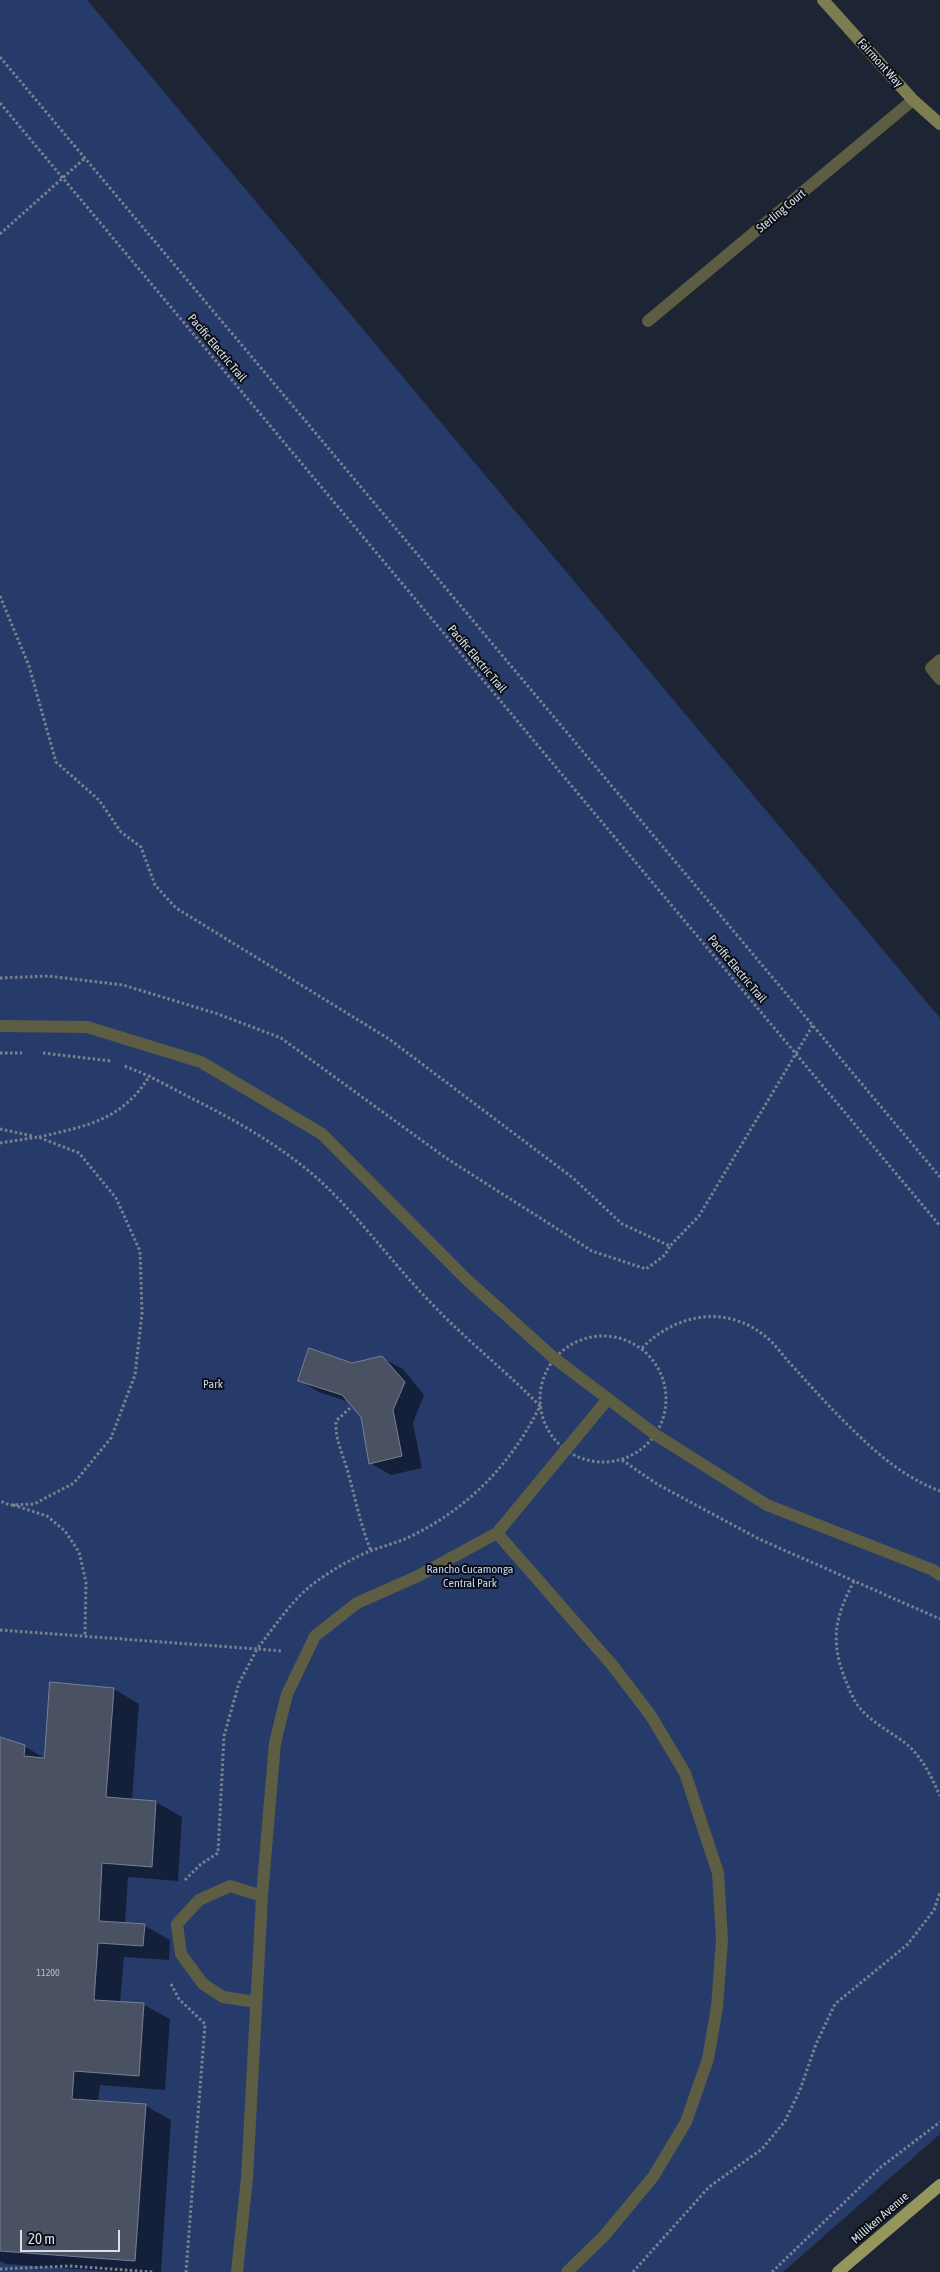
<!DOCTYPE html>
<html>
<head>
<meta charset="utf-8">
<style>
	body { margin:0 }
	#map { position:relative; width:940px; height:2272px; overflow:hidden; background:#1d2434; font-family:"Asap Condensed",sans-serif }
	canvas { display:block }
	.scale { position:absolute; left:20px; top:2230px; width:100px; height:22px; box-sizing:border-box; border:2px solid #dae0ea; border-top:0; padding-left:6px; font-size:15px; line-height:18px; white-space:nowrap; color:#dae0ea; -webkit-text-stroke:4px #0b0e15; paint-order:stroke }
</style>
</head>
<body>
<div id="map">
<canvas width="940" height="2272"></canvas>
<div class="scale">20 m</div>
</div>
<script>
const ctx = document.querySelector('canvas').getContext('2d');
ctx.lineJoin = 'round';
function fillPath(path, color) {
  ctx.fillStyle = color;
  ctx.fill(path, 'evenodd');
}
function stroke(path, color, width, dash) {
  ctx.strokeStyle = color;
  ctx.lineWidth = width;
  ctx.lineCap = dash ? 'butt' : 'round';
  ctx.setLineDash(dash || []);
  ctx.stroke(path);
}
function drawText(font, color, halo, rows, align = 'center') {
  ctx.font = font + ' "Asap Condensed",sans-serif';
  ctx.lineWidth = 4;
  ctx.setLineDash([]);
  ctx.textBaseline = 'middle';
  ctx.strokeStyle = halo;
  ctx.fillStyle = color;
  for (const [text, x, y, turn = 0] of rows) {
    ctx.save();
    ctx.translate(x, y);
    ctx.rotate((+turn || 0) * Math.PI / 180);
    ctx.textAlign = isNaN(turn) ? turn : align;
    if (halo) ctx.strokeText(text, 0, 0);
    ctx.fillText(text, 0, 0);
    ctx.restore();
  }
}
fillPath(new Path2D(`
	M0 0H87L940 1018V2134L783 2272H0Z`), '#273b6b');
fillPath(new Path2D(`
	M382 1358 403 1369 424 1395 413 1423 422 1468 391 1475 370 1463 362 1416 349 1402 319 1392 299 1380 351 1364Z
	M114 1689 139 1704 132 1800 156 1802 182 1817 178 1881 128 1877 125 1924 145 1926 170 1940 169 1960 124 1957 120 2003 144 2005 170 2019 165 2090 100 2085 98 2102 146 2106 171 2120 161 2272H116L6 2264 0 2261V1738L24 1746 46 1759Z`), '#0007');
const building = new Path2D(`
	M309 1348 352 1363 382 1356 405 1382 393 1410 402 1456 369 1464 361 1417 342 1395 298 1381Z
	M50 1682 114 1688 106 1797 156 1801 152 1867 102 1863 99 1921 145 1924 143 1946 98 1943 94 2000 144 2003 139 2076 74 2071 72 2099 146 2104 135 2261 0 2251V1737L25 1745 24 1756 44 1758Z`);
fillPath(building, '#495163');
stroke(building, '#778093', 1);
stroke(new Path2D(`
	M0 57 940 1177
	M0 103 940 1226
	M0 234 85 158
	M0 596 29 666 56 762 99 800 121 832 141 847 155 885 176 908 389 1039 573 1178 622 1224 670 1246 699 1216 813 1025
	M0 978 48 976 123 985 218 1014 281 1038 446 1158 592 1251 646 1269 665 1255 670 1246
	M0 1053H22
	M43 1053 111 1061
	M0 1129 33 1136
	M39 1137C87 1126 123 1120 150 1075
	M0 1143 38 1137 79 1153 116 1198 140 1251 142 1313 135 1375 111 1438 74 1483 34 1504 10 1505 0 1501
	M540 1399a63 63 0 1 1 126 0a63 63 0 1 1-126 0Z
	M642 1348C676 1314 725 1304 765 1336 774 1343 781 1353 788 1361 809 1384 829 1407 851 1428 877 1454 905 1478 940 1491
	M350 1408 336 1421C335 1439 342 1452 347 1469 355 1496 360 1524 371 1551
	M622 1460 657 1484 759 1539 940 1619
	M13 1505 47 1516 65 1531 79 1552 86 1582 85 1635
	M854 1581C835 1617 830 1640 845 1679 849 1688 853 1700 859 1707 871 1722 889 1731 904 1742 922 1756 931 1776 940 1796
	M0 1630 257 1649C275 1626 293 1598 317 1581 334 1569 354 1557 373 1550 384 1546 395 1543 405 1539 466 1511 511 1465 540 1406 505 1370 466 1340 432 1304 392 1263 359 1216 317 1178 278 1144 235 1120 189 1097 168 1086 147 1074 124 1066
	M185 1880 201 1864 218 1853 224 1736 239 1683 257 1649 282 1651
	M171 1984 179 1999 205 2024 186 2272
	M0 2269 70 2266 153 2272
	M633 2272 709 2187 762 2149 785 2121 800 2090 816 2044 835 2004 908 1944 934 1910 940 1892
	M772 2272 881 2167 940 2122`), '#7a808e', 3, [2.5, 2.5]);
stroke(new Path2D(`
	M0 1026 87 1027 201 1062 322 1134 465 1278 554 1358 656 1435 767 1505 933 1570 940 1575
	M497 1533 613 1666 651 1716 685 1773 718 1873 722 1940 717 2007 708 2059 686 2122 653 2177 604 2236 567 2272
	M256 2002 223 1997 203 1984 181 1954 177 1924 199 1900 230 1886 262 1896
	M237 2272 247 2178 262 1896 270 1801 275 1743 287 1694 315 1636 357 1603 418 1576 497 1533 607 1400`), '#5c5d42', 12);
stroke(new Path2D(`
	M648 321 913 100
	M940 660 931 668 940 679`), '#5c5d42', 12);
stroke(new Path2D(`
	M823 0 913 100 940 124`), '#7c7d50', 12);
stroke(new Path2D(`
	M838 2272 940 2185`), '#94965b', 12);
drawText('10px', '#b6bcc8', null, [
	["11200",48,1973]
]);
drawText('12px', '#dae0ea', '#0b0e15', [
	["Fairmont Way",880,63,48],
	["Sterling Court",781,211,-40],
	["Pacific Electric Trail",217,348,50],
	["Pacific Electric Trail",477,659,50],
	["Pacific Electric Trail",737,969,50],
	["Milliken Avenue",880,2218,-41]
]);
drawText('12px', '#c4d4f5', '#0b0e15', [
	["Park",213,1384],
	["Rancho Cucamonga",470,1569],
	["Central Park",470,1583]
]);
</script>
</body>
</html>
